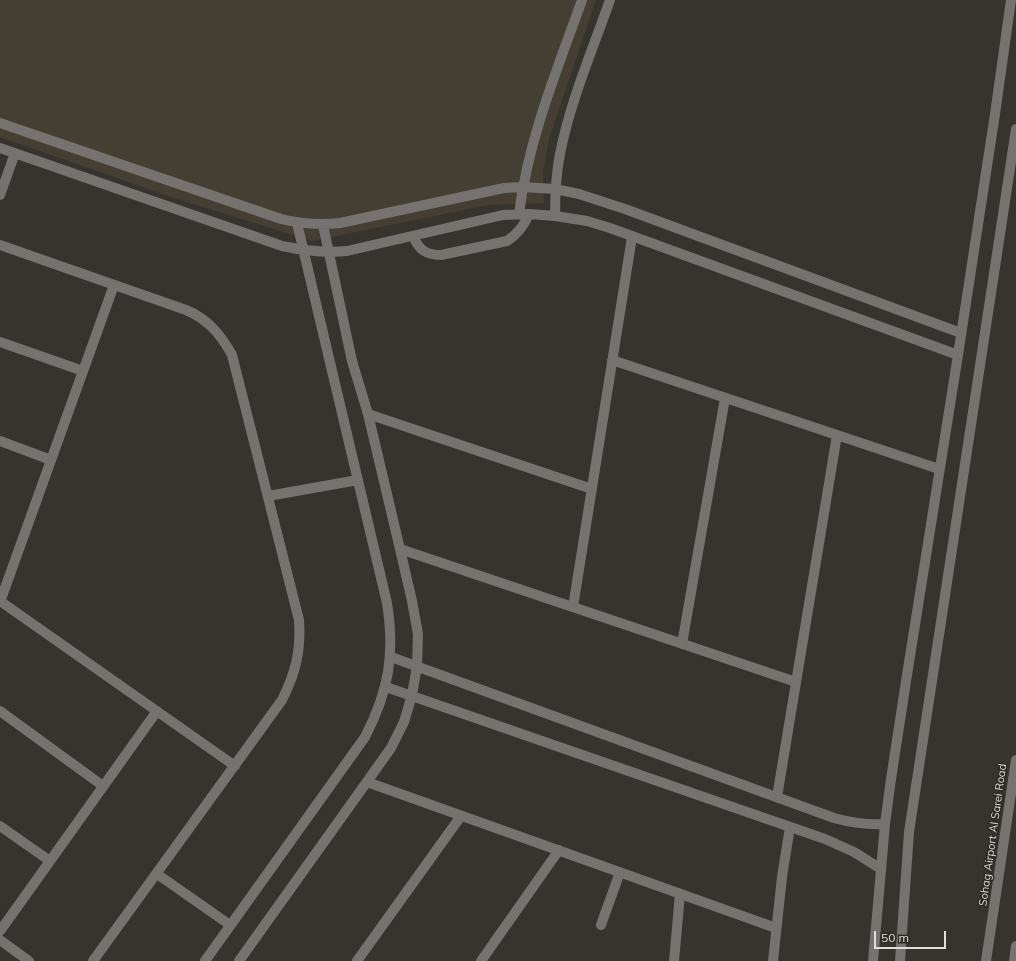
<!DOCTYPE html>
<html>
<head>
<meta charset="utf-8">
<style>
	body { margin:0 }
	#map { position:relative; width:1016px; height:961px; overflow:hidden; background:#37342f; font-family:Mulish,sans-serif }
	canvas { display:block }
	.scale { position:absolute; left:874px; top:931px; width:72px; height:18px; box-sizing:border-box; border:2px solid #e0dedb; border-top:0; padding-left:5px; font-size:12px; line-height:14px; white-space:nowrap; color:#e0dedb; -webkit-text-stroke:3px #2d2a25; paint-order:stroke }
</style>
</head>
<body>
<div id="map">
<canvas width="1016" height="961"></canvas>
<div class="scale">50 m</div>
</div>
<script>
const ctx = document.querySelector('canvas').getContext('2d');
ctx.lineJoin = 'round';
function fillPath(path, color) {
  ctx.fillStyle = color;
  ctx.fill(path, 'evenodd');
}
function stroke(path, color, width, dash) {
  ctx.strokeStyle = color;
  ctx.lineWidth = width;
  ctx.lineCap = dash ? 'butt' : 'round';
  ctx.setLineDash(dash || []);
  ctx.stroke(path);
}
function drawText(font, color, halo, rows, align = 'center') {
  ctx.font = font + ' Mulish,sans-serif';
  ctx.lineWidth = 3;
  ctx.setLineDash([]);
  ctx.textBaseline = 'middle';
  ctx.strokeStyle = halo;
  ctx.fillStyle = color;
  for (const [text, x, y, turn = 0] of rows) {
    ctx.save();
    ctx.translate(x, y);
    ctx.rotate((+turn || 0) * Math.PI / 180);
    ctx.textAlign = isNaN(turn) ? turn : align;
    if (halo) ctx.strokeText(text, 0, 0);
    ctx.fillText(text, 0, 0);
    ctx.restore();
  }
}
fillPath(new Path2D(`
	M0 0H596L549 139 543 172 544 203 488 205 312 241 168 196 0 137Z`), '#443e33');
stroke(new Path2D(`
	M0 123 281 219C301 224 319 225 340 223L504 188 522 187 555 189 579 194 625 209 961 333
	M0 148 282 246C305 251 323 253 347 251L503 215 529 214 555 216 587 221 610 228 958 355
	M0 195 15 153
	M519 214C528 140 557 70 582 0
	M555 216C555 195 556 174 560 154 570 102 592 51 610 0
	M413 236C419 250 426 255 441 255L507 241C518 234 524 226 529 214
	M0 245 186 310C208 319 221 335 232 355L299 620C301 651 296 672 282 700L93 961
	M0 342 83 371
	M612 360 939 469
	M368 414 592 489
	M0 441 51 460
	M268 496 358 480
	M400 549 796 682
	M0 601 235 766
	M0 602 114 285
	M573 607 632 237
	M682 644 725 398
	M391 657 834 818C852 823 867 825 885 824
	M386 687 825 839 854 852 881 869
	M0 711 103 786
	M367 782 776 928
	M777 797 837 435
	M0 826 50 861
	M157 874 230 925
	M601 925 620 872
	M0 931 157 711
	M0 940 29 961
	M205 961 365 737C389 691 395 654 387 603L297 223
	M239 961 391 748 404 722 412 695 417 666 418 634 412 601 400 549 368 414 352 361 323 225
	M357 961 461 816
	M481 961 559 850
	M674 961 680 894
	M773 961 782 877 790 827
	M873 961 885 824 891 779 907 675 958 355 995 114 1011 0
	M900 961 909 832 1016 129
	M986 961 1016 760
	M1014 961 1016 946`), '#757270', 10);
drawText('11px', '#e0dedb', '#2d2a25', [
	["Sohag Airport Al Sarei Road",993,835,-82]
]);
</script>
</body>
</html>
